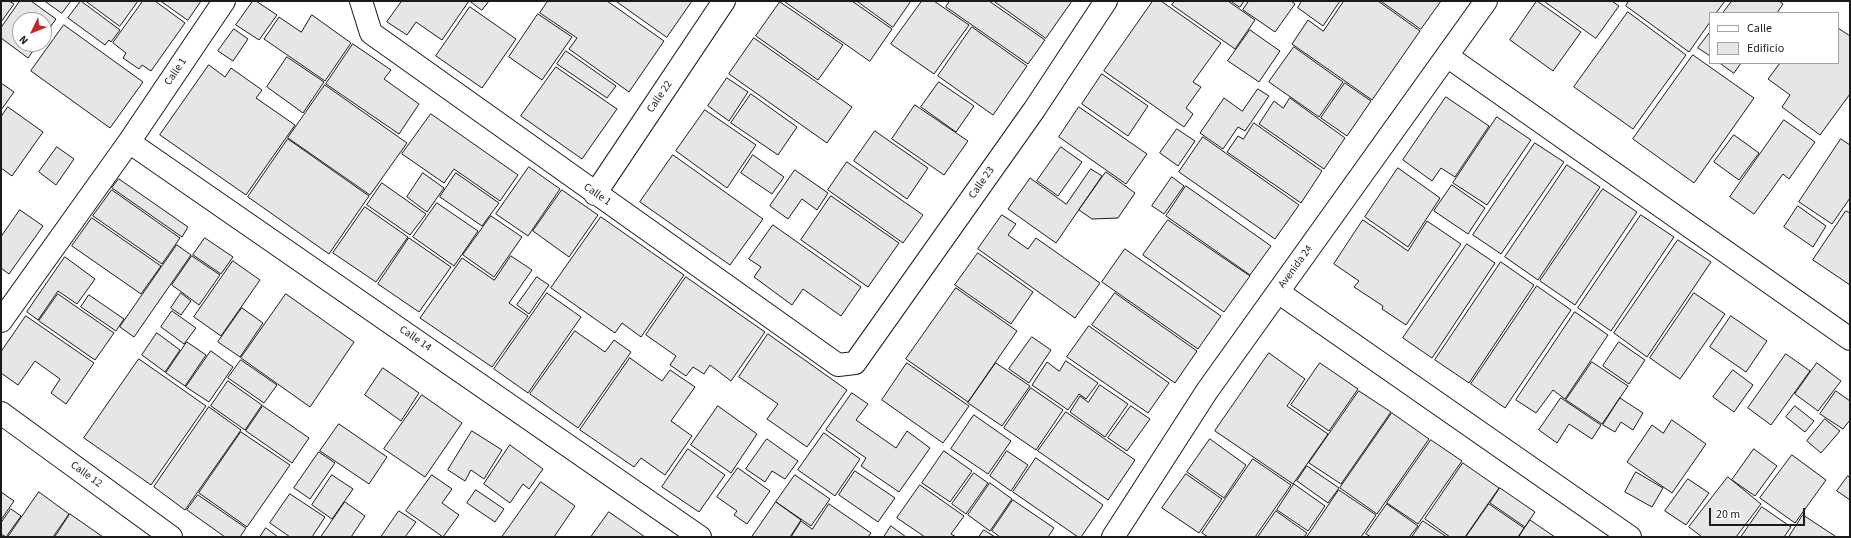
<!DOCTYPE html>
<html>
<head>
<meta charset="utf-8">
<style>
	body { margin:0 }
	#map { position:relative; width:1851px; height:538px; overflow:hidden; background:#fff; font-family:"Source Sans 3",sans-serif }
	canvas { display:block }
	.frame { position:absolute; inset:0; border:2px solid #1a1a1a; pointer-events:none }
	.legend { position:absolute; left:1709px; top:12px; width:130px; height:52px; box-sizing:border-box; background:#fff; border:1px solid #a3a3a3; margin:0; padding:5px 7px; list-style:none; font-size:12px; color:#1a1a1a }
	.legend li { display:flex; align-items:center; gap:8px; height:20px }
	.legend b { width:20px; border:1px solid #a3a3a3 }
	.north { position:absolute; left:12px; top:12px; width:40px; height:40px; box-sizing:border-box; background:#fff; border:1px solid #a3a3a3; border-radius:50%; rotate:227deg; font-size:11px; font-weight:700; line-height:16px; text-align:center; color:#1a1a1a }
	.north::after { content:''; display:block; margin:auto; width:14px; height:18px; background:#c62828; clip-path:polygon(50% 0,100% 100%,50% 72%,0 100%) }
	.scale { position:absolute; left:1709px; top:508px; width:96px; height:18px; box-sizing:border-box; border:2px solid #1a1a1a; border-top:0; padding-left:5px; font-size:12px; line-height:14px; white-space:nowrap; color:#1a1a1a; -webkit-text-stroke:3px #fff; paint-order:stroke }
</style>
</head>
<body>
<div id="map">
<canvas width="1851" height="538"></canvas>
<div class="frame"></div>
<ul class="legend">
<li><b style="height:5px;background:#fff"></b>Calle</li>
<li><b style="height:11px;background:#e6e6e6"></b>Edificio</li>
</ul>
<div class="north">N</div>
<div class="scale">20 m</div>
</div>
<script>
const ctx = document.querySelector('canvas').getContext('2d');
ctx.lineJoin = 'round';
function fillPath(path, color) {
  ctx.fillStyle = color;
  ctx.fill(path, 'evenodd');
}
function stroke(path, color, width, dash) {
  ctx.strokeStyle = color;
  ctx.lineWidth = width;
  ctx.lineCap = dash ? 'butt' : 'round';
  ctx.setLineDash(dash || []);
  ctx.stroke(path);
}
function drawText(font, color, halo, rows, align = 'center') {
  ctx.font = font + ' "Source Sans 3",sans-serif';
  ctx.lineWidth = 3;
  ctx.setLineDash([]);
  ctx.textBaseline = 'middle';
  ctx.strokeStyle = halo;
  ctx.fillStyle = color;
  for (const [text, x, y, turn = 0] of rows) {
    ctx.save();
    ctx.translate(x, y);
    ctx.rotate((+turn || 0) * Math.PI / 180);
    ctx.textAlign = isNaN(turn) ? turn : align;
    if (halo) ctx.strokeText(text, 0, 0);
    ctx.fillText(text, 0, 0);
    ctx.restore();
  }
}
const building = new Path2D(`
	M1 1H9L14 4 1 22Z
	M20 1H31L56 19 44 36V20H20V44H38L28 58 1 38V28Z
	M45 1H71L62 13Z
	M81 1 120 30 111 42 109 40 105 45 68 18Z
	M86 1H138L120 26Z
	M143 1H155L185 23 151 71 142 65 139 69 123 58 126 53 113 43Z
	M161 1H201L188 20Z
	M253 1H256L277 15 259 40 236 25Z
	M402 1H469L442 40 416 22 407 35 387 22Z
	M470 1H489L482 10Z
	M548 1H607L664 41 629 92 569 49 577 38 540 13Z
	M616 1H692L667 37Z
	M784 1H852L892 29 870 61Z
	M857 1H911L893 27Z
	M922 1H934L969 25 934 74 891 44Z
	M950 1H989L1045 40 1028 64 946 7Z
	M994 1H1072L1046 38Z
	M1153 1H1161L1221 43 1193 82 1201 87 1186 108 1193 114 1184 127 1104 71Z
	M1175 1H1228L1255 20 1235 49 1172 5Z
	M1231 1H1244L1240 7Z
	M1249 1H1291L1295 4 1275 32 1243 10Z
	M1302 1H1340L1323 26 1298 8Z
	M1344 1H1378L1420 31 1372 100 1292 44 1308 20 1323 31Z
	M1381 1H1441L1421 29Z
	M1537 1 1581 32 1553 71 1510 40Z
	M1544 1H1612L1619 6 1596 38Z
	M1629 1H1725L1716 13H1710V22L1689 52 1626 6Z
	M1732 1H1779L1783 4 1777 13H1723Z
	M780 2 843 45 818 80 756 36Z
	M470 7 516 39 482 88 436 56Z
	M1628 12 1686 55 1633 129 1574 87Z
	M538 14 572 37 542 80 509 57Z
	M312 15 351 43 325 81 264 39 279 17 301 32Z
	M64 25 143 82 110 128 31 71Z
	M972 27 1027 66 993 115 938 76Z
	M1838 28 1850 36V94L1820 135 1782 107 1790 95 1768 79 1780 63H1838Z
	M234 29 248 39 233 61 218 51Z
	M1250 30 1280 51 1259 82 1228 61Z
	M1710 32V56L1698 48Z
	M754 38 852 107 827 143 729 74Z
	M353 44 391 70 384 79 419 104 399 134 326 84Z
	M1294 47 1343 82 1319 117 1269 82Z
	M566 51 616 86 607 98 557 64Z
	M1693 55 1754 98 1694 183 1633 139Z
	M287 57 324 82 303 113 267 87Z
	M1720 63H1741L1734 73Z
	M209 65 225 77 231 68 262 90 256 98 295 125 246 195 160 135Z
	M556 67 617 109 582 159 521 116Z
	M1102 74 1148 106 1128 136 1082 104Z
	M727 78 748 92 729 121 708 106Z
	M939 82 974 106 956 132 921 107Z
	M1 83 14 92 1 110Z
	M1345 83 1371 101 1347 136 1321 118Z
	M325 85 407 143 370 195 288 138Z
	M1258 89 1269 96 1245 131 1238 127 1223 149 1200 133 1224 98 1242 111Z
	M751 94 797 127 778 155 731 123Z
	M1446 97 1489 126 1455 177 1441 168 1432 181 1403 160Z
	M1290 98 1345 138 1324 169 1259 124 1274 101 1283 108Z
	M915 105 968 141 944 175 892 139Z
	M8 107 43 132 12 176 1 168V117Z
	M1079 107 1147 154 1126 184 1059 137Z
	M705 110 756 145 727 188 676 151Z
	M431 114 518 175 500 201 454 169 444 183 402 154Z
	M1497 117 1531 140 1487 205 1453 183Z
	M1784 120 1815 142 1789 179 1783 174 1754 214 1730 197Z
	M1254 123 1322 171 1301 203 1227 152 1238 136 1243 139Z
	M1177 129 1195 141 1178 166 1160 153Z
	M875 131 928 168 907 199 854 161Z
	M1734 135 1759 153 1739 180 1714 162Z
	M1203 137 1299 205 1275 239 1179 172Z
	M288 139 369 196 329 254 248 197Z
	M1841 139 1850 145V198L1832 224 1799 202Z
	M1535 143 1564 162 1501 254 1473 235Z
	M57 147 74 159 56 185 39 172Z
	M1061 147 1082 162 1058 196 1037 181Z
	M673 155 763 219 730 265 640 202Z
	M753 155 784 177 772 194 741 173Z
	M847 162 923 215 903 243 828 190Z
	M1567 165 1600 187 1538 280 1505 257Z
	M529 167 560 189 528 236 496 214Z
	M1398 168 1440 198 1408 247 1365 217Z
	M1091 169 1102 176 1056 243 1008 209 1030 178 1066 204Z
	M795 170 828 193 817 210 802 199 788 219 770 206Z
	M1106 172 1135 193 1118 218 1092 219 1079 210Z
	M423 173 444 188 427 212 407 197Z
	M456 173 499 203 482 226 440 197Z
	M1172 177 1184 186 1164 214 1152 206Z
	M119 179 188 227 182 237 112 188Z
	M382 183 426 214 410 235 367 205Z
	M1452 185 1485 208 1468 234 1434 211Z
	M1186 186 1271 246 1250 275 1166 216Z
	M1603 189 1637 212 1575 305 1540 281Z
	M112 190 180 238 162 264 93 216Z
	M562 190 598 215 569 257 533 231Z
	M831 196 899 243 868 287 801 240Z
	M437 203 478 231 454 266 413 237Z
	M1798 206 1826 226 1813 247 1784 227Z
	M365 207 408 237 376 282 333 253Z
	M20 210 43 226 9 274 1 268V237Z
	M1846 211 1850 213V285L1813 260Z
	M1002 215 1016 224 1008 235 1028 249 1036 238 1100 283 1075 318 978 249Z
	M1641 215 1674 237 1611 331 1578 308Z
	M491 216 522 237 494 277 463 255Z
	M601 217 684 275 641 337 622 323 615 333 551 288Z
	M92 218 161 266 141 294 72 246Z
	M1168 220 1250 276 1224 312 1143 255Z
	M1363 220 1408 251 1427 221 1461 244 1406 325 1382 309 1383 306 1354 287 1359 281 1334 264Z
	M773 225 861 287 841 316 803 289 792 305 754 277 761 267 749 259Z
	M205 238 233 257 221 274 193 255Z
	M409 238 451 267 419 312 378 284Z
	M1678 240 1711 262 1647 357 1614 333Z
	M1467 244 1495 263 1432 358 1403 338Z
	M177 245 191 255 134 337 120 327Z
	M1125 249 1221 316 1198 349 1102 282Z
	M978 253 1033 292 1011 324 955 285Z
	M192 256 220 275 199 305 172 285Z
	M511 256 532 270 509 303 528 316 492 367 420 318 462 258 494 280Z
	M65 257 95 279 77 304 58 291 38 320 27 312Z
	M233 261 260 280 221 336 194 317Z
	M1501 262 1534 285 1469 383 1435 360Z
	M537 277 549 285 529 314 517 305Z
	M686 277 765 332 731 381 710 365 704 374 693 367 686 376 670 365 676 356 646 335Z
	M1537 286 1571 310 1505 408 1471 384Z
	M956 288 1017 331 968 402 906 359Z
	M181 293 191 301 181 315 171 308Z
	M547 293 581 317 528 393 494 369Z
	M1115 293 1197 351 1175 383 1092 325Z
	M1694 293 1725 314 1680 379 1650 358Z
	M58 294 114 333 95 360 39 321Z
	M286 294 354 342 310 407 241 358Z
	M89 295 124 319 116 331 81 307Z
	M242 308 263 323 240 357 218 342Z
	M172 311 196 328 184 344 161 327Z
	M1575 312 1608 335 1565 399 1553 390 1536 413 1516 400Z
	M26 316 94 363 66 404 51 393 60 379 35 361 18 385 1 373V352Z
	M1731 316 1767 341 1746 372 1710 347Z
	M1089 326 1169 383 1148 413 1067 357Z
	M575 331 605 352 614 340 631 352 578 428 530 394Z
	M157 333 180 350 165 372 142 355Z
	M768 334 847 390 807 447 767 419 778 404 739 377Z
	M1032 337 1051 350 1029 383 1009 369Z
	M187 342 206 355 185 386 166 373Z
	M1619 342 1645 360 1629 384 1603 366Z
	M211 351 233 367 209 402 186 387Z
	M1269 353 1305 379 1287 406 1328 434 1293 484 1215 431Z
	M1786 354 1810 371 1771 425 1748 408Z
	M630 358 662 381 670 370 695 387 671 421 692 436 665 475 641 458 634 467 580 430Z
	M139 359 206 406 151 485 84 438Z
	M241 360 277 385 264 403 228 378Z
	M1066 361 1098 383 1086 399 1079 394 1068 410 1032 385 1047 362 1059 371Z
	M1592 362 1628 386 1602 424 1566 400Z
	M907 363 969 406 943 443 882 400Z
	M996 363 1030 386 1002 426 968 403Z
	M1320 363 1358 389 1329 431 1291 405Z
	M1817 363 1841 381 1818 411 1795 394Z
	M383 368 419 393 401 421 365 395Z
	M1733 370 1753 385 1734 412 1713 397Z
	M228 381 262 405 245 430 211 406Z
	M1100 385 1128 404 1105 437 1070 412 1080 396 1088 402Z
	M1031 388 1063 410 1036 450 1004 428Z
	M1359 391 1391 412 1341 484 1309 463Z
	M1836 391 1850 401V420L1843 429 1820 414Z
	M852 393 868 404 856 420 896 448 907 431 930 448 899 492 861 466 866 458 826 430Z
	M422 395 462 423 425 477 384 449Z
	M1561 398 1601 425 1592 439 1569 424 1557 443 1539 430Z
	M1620 398 1643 413 1633 430 1621 422 1615 432 1603 425Z
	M263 406 309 438 292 463 246 431Z
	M718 406 757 434 731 473 691 445Z
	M1131 406 1150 419 1127 451 1108 438Z
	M1795 406 1814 421 1805 432 1786 417Z
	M209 407 241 430 185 510 154 487Z
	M1066 412 1135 460 1108 500 1038 451Z
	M1392 413 1429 439 1377 514 1340 488Z
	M974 415 1011 441 988 474 951 449Z
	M1825 419 1840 431 1821 453 1807 441Z
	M1672 420 1706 444 1672 493 1627 462 1652 425 1663 433Z
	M339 424 387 457 369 484 320 451Z
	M472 431 502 450 484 479 471 470 465 481 448 470Z
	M241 432 290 465 247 527 199 493Z
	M824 433 860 459 835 496 798 470Z
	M767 439 798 461 785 479 772 471 765 482 746 469Z
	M1210 439 1246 465 1224 498 1187 472Z
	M1431 440 1462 461 1418 524 1387 503Z
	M510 445 543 469 529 489 523 484 510 503 484 484Z
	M688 449 725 475 699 512 662 487Z
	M1754 449 1777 466 1755 496 1732 480Z
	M944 451 972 471 950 502 922 483Z
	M1007 451 1028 465 1011 491 990 476Z
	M319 452 335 463 310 499 294 488Z
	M1792 455 1826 480 1795 523 1760 498Z
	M1036 458 1103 505 1081 537H1078L1013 492Z
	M1253 459 1291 485 1255 537H1208L1202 533Z
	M1463 463 1499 488 1465 537H1450L1425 519Z
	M1307 466 1339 488 1328 503 1297 481Z
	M738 468 770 491 747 524 734 515 737 511 717 497Z
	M855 471 895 498 878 522 839 495Z
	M1636 472 1663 488 1652 507 1625 492Z
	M974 473 988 483 966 514 952 504Z
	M1186 474 1222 499 1199 533 1162 508Z
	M332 475 353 489 332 519 312 505Z
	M432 475 452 489 442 503 459 515 443 537 406 511Z
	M795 475 830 499 811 526 776 502Z
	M1848 476 1850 478V500L1837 491Z
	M1728 477 1761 504 1736 537H1702L1689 527Z
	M1688 479 1709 493 1686 525 1665 511Z
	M541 482 575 506 554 537H502Z
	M990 483 1012 499 990 531 968 515Z
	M1294 484 1325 506 1308 531 1277 510Z
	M920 485 964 516 951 534 956 537H925L897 518Z
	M1500 488 1535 512 1525 527 1490 503Z
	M476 490 504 509 495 522 467 503Z
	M1339 490 1376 515 1361 537H1307Z
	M1 492 14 501 1 520Z
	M39 492 69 514 53 537H8Z
	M290 494 325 517 312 537H290L270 523Z
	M198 495 246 528 240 537H225L187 510Z
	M1013 500 1054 528 1048 537H1000L992 531Z
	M345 502 365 516 351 537H321Z
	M776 502 801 520 790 537H752Z
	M829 504 871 533 868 537H791L801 521 812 529Z
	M1387 504 1418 526 1409 537H1371L1366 534Z
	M1489 504 1524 528 1518 537H1466Z
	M1762 507 1791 527 1784 537H1741Z
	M11 509 21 516 6 537 1 534V523Z
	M399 511 416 522 405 537H381Z
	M1276 511 1307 533 1304 537H1258Z
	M609 512 645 537H591Z
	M70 514 103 537H55Z
	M1803 515 1835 536 1834 537H1789Z
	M1530 520 1555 537H1519Z
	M1423 521 1447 537H1412Z
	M891 526 906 537H884Z
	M266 528 278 537H260Z
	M984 530 995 537H979Z`);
fillPath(building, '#e6e6e6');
stroke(building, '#1a1a1a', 1);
const street = new Path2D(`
	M361 1 371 33 838 365 855 363 1034 110 1106 1
	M1447 56 1850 339
	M129 142 700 537
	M595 194 724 1
	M1278 292 1630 537
	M1 321 129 142 224 1
	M1 413 171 537
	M1113 537 1207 391 1486 1`);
stroke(street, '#1a1a1a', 24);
stroke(street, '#fff', 22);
drawText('11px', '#1a1a1a', '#fff', [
	["Calle 1",176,72,-56],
	["Calle 22",660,97,-56],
	["Calle 23",982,183,-55],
	["Calle 1",597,195,35],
	["Avenida 24",1296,267,-54],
	["Calle 14",415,339,35],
	["Calle 12",86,475,36]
]);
</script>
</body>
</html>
